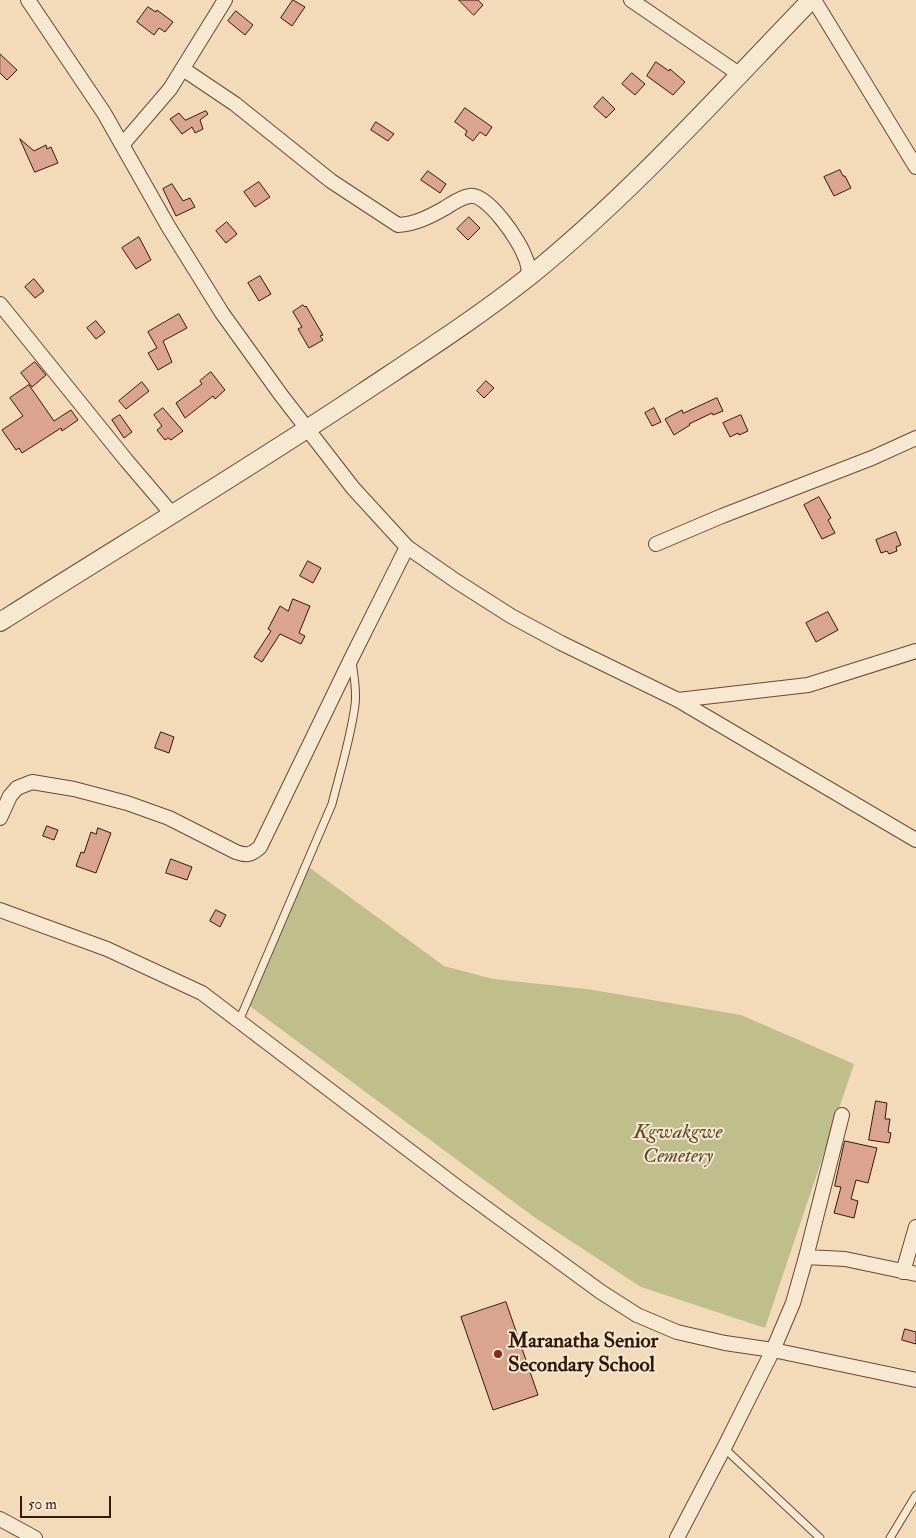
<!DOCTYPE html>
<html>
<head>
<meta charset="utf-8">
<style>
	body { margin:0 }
	#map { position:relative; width:916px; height:1538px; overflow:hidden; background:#f3dbba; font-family:"IM FELL Double Pica",serif }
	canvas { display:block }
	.scale { position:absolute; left:20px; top:1496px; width:91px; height:22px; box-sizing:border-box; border:2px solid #34190a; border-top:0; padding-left:6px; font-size:15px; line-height:18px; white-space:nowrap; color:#34190a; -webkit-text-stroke:4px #f7e8d2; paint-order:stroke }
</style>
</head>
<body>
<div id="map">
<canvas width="916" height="1538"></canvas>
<div class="scale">50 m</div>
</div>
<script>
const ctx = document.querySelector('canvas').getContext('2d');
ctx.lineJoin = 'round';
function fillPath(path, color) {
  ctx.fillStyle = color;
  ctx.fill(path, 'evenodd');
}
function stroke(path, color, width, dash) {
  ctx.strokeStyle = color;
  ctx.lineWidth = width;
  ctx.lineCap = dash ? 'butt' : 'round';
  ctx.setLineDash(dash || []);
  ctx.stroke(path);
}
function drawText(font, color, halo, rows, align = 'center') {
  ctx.font = font + ' "IM FELL Double Pica",serif';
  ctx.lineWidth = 4;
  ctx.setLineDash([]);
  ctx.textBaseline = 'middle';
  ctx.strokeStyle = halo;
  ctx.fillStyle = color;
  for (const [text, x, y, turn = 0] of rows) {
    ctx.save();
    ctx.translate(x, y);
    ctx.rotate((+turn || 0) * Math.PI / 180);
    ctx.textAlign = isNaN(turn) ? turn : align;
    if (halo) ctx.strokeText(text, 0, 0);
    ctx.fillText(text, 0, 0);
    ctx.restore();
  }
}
fillPath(new Path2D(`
	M306 865 444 966 493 979 587 989 741 1015 854 1064 765 1328 641 1287 534 1217 247 1004Z`), '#bfbf8c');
const building = new Path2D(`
	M293 0 305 7 292 26 281 18Z
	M459 0H478L483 5 474 15Z
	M148 7 156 12 157 10 173 22 165 32 159 28 154 35 137 22Z
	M236 11 253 25 245 35 228 21Z
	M0 54 17 70 7 80 0 73Z
	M656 62 669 71 670 69 685 82 673 95 647 76Z
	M632 73 645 84 635 95 622 84Z
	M603 97 615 109 606 118 594 107Z
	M465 108 492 127 486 136 480 132 473 141 465 135 467 131 455 122Z
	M206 111 208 114 200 120 203 129 195 133 192 127 182 134 170 119 179 113 185 120Z
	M376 122 394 134 388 141 371 130Z
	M20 139 34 151 46 145 47 149 51 147 58 163 35 172Z
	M840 170 843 176H845L851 188 834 196 824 177Z
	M428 171 446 184 440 193 421 180Z
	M259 182 270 197 255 207 244 192Z
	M172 184 183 201 190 198 195 207 176 216 163 189Z
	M469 217 480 228 468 240 457 229Z
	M227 222 237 234 226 243 216 231Z
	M139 237 151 260 136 269 122 248Z
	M260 276 271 294 259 301 248 283Z
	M34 279 44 291 35 298 25 287Z
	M303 305 305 307 306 306 323 335 320 336 323 340 309 348 298 329 302 327 293 312Z
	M179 314 187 328 163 341 172 362 158 370 148 353 157 348 148 332Z
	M96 321 105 332 96 339 87 328Z
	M35 362 46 375 32 387 21 373Z
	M211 372 225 390 215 399 213 396 185 418 176 403 202 384 200 381Z
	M486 381 494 388 484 398 477 391Z
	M142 382 149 391 126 409 119 401Z
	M29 385 54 421 71 410 78 420 62 431 61 428 22 453 19 448 16 450 2 430 23 416 10 398Z
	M717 398 723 411 713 415 712 413 689 424 690 425 674 435 665 419 682 410 683 413Z
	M163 408 183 431 171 440 168 438 165 440 157 430 162 426 154 415Z
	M654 408 661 422 652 426 645 413Z
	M120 415 132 432 124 438 112 420Z
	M741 415 748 431 739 435 738 433 730 437 723 423Z
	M819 497 831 518 828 520 835 533 822 539 804 505Z
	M896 532 901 545 896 547 897 551 889 554 887 551 881 553 876 540Z
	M308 561 321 568 313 583 300 576Z
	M293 599 310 606 299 633 305 636 301 644 280 634 262 662 254 657 271 631 268 629 280 606 288 611Z
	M828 612 838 630 816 642 806 623Z
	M161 732 174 737 169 753 155 748Z
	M47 826 58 830 54 840 43 836Z
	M98 828 111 833 96 873 76 866 81 852 84 853 91 832 96 834Z
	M171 859 192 867 187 880 166 873Z
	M216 910 226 915 220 927 210 921Z
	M876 1101 887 1103 885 1119H890L888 1132 891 1133 889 1143 869 1140Z
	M845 1141 877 1148 868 1183 856 1180 851 1199 858 1201 854 1218 834 1213 841 1187 835 1186Z
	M506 1302 538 1395 493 1410 461 1317Z
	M905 1329 916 1332V1344L902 1340Z`);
fillPath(building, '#dba491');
stroke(building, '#34190a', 1);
const service = new Path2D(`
	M239 1021 332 804C340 772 351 737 355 705 357 691 354 676 352 662
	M724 1448 820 1538
	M890 1538 916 1495`);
const minor = new Path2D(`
	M631 0 739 74
	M814 0 916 167
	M183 69 235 104 331 181 398 225C416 224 431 216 445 208 453 203 461 197 470 196 487 193 520 241 525 257 528 262 528 269 530 276
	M122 145 170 89 225 0
	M0 304 126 460 172 514
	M656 544 722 516 872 458 916 438
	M407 547 456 581 511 616 561 643 678 700 916 840
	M678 700 808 685 916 651
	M0 818 10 796 17 788 32 782 74 789 127 803 169 818 236 852C247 856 251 855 260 847L352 657 407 547 353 488 281 395 222 313 168 226 104 113 28 0
	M0 910 107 949 202 993 460 1189 601 1292 637 1315 677 1332 725 1343 773 1350 916 1380
	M806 1257 845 1259 916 1274
	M903 1272 916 1227
	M0 1519 35 1538
	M677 1538 724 1448 773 1350 793 1303 806 1257 842 1115`);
const tertiary = new Path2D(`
	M0 622C120 546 243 472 362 393 419 355 477 318 531 275 632 193 720 94 811 0`);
stroke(service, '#644a36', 9);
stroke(minor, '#644a36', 16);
stroke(tertiary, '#644a36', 20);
stroke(service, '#f7e8d2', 7);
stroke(minor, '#f7e8d2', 14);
stroke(tertiary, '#f7e8d2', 18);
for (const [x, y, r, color] of [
	[498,1354,5,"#8f2418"]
]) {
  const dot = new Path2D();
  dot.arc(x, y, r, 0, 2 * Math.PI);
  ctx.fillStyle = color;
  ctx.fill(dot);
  stroke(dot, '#f7e8d2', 2);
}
drawText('italic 21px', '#5e4b31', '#f7e8d2', [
	["Kgwakgwe",678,1133],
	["Cemetery",678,1157]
]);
drawText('bold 21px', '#34190a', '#f7e8d2', [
	["Maranatha Senior",508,1342],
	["Secondary School",508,1366]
], 'left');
</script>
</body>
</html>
